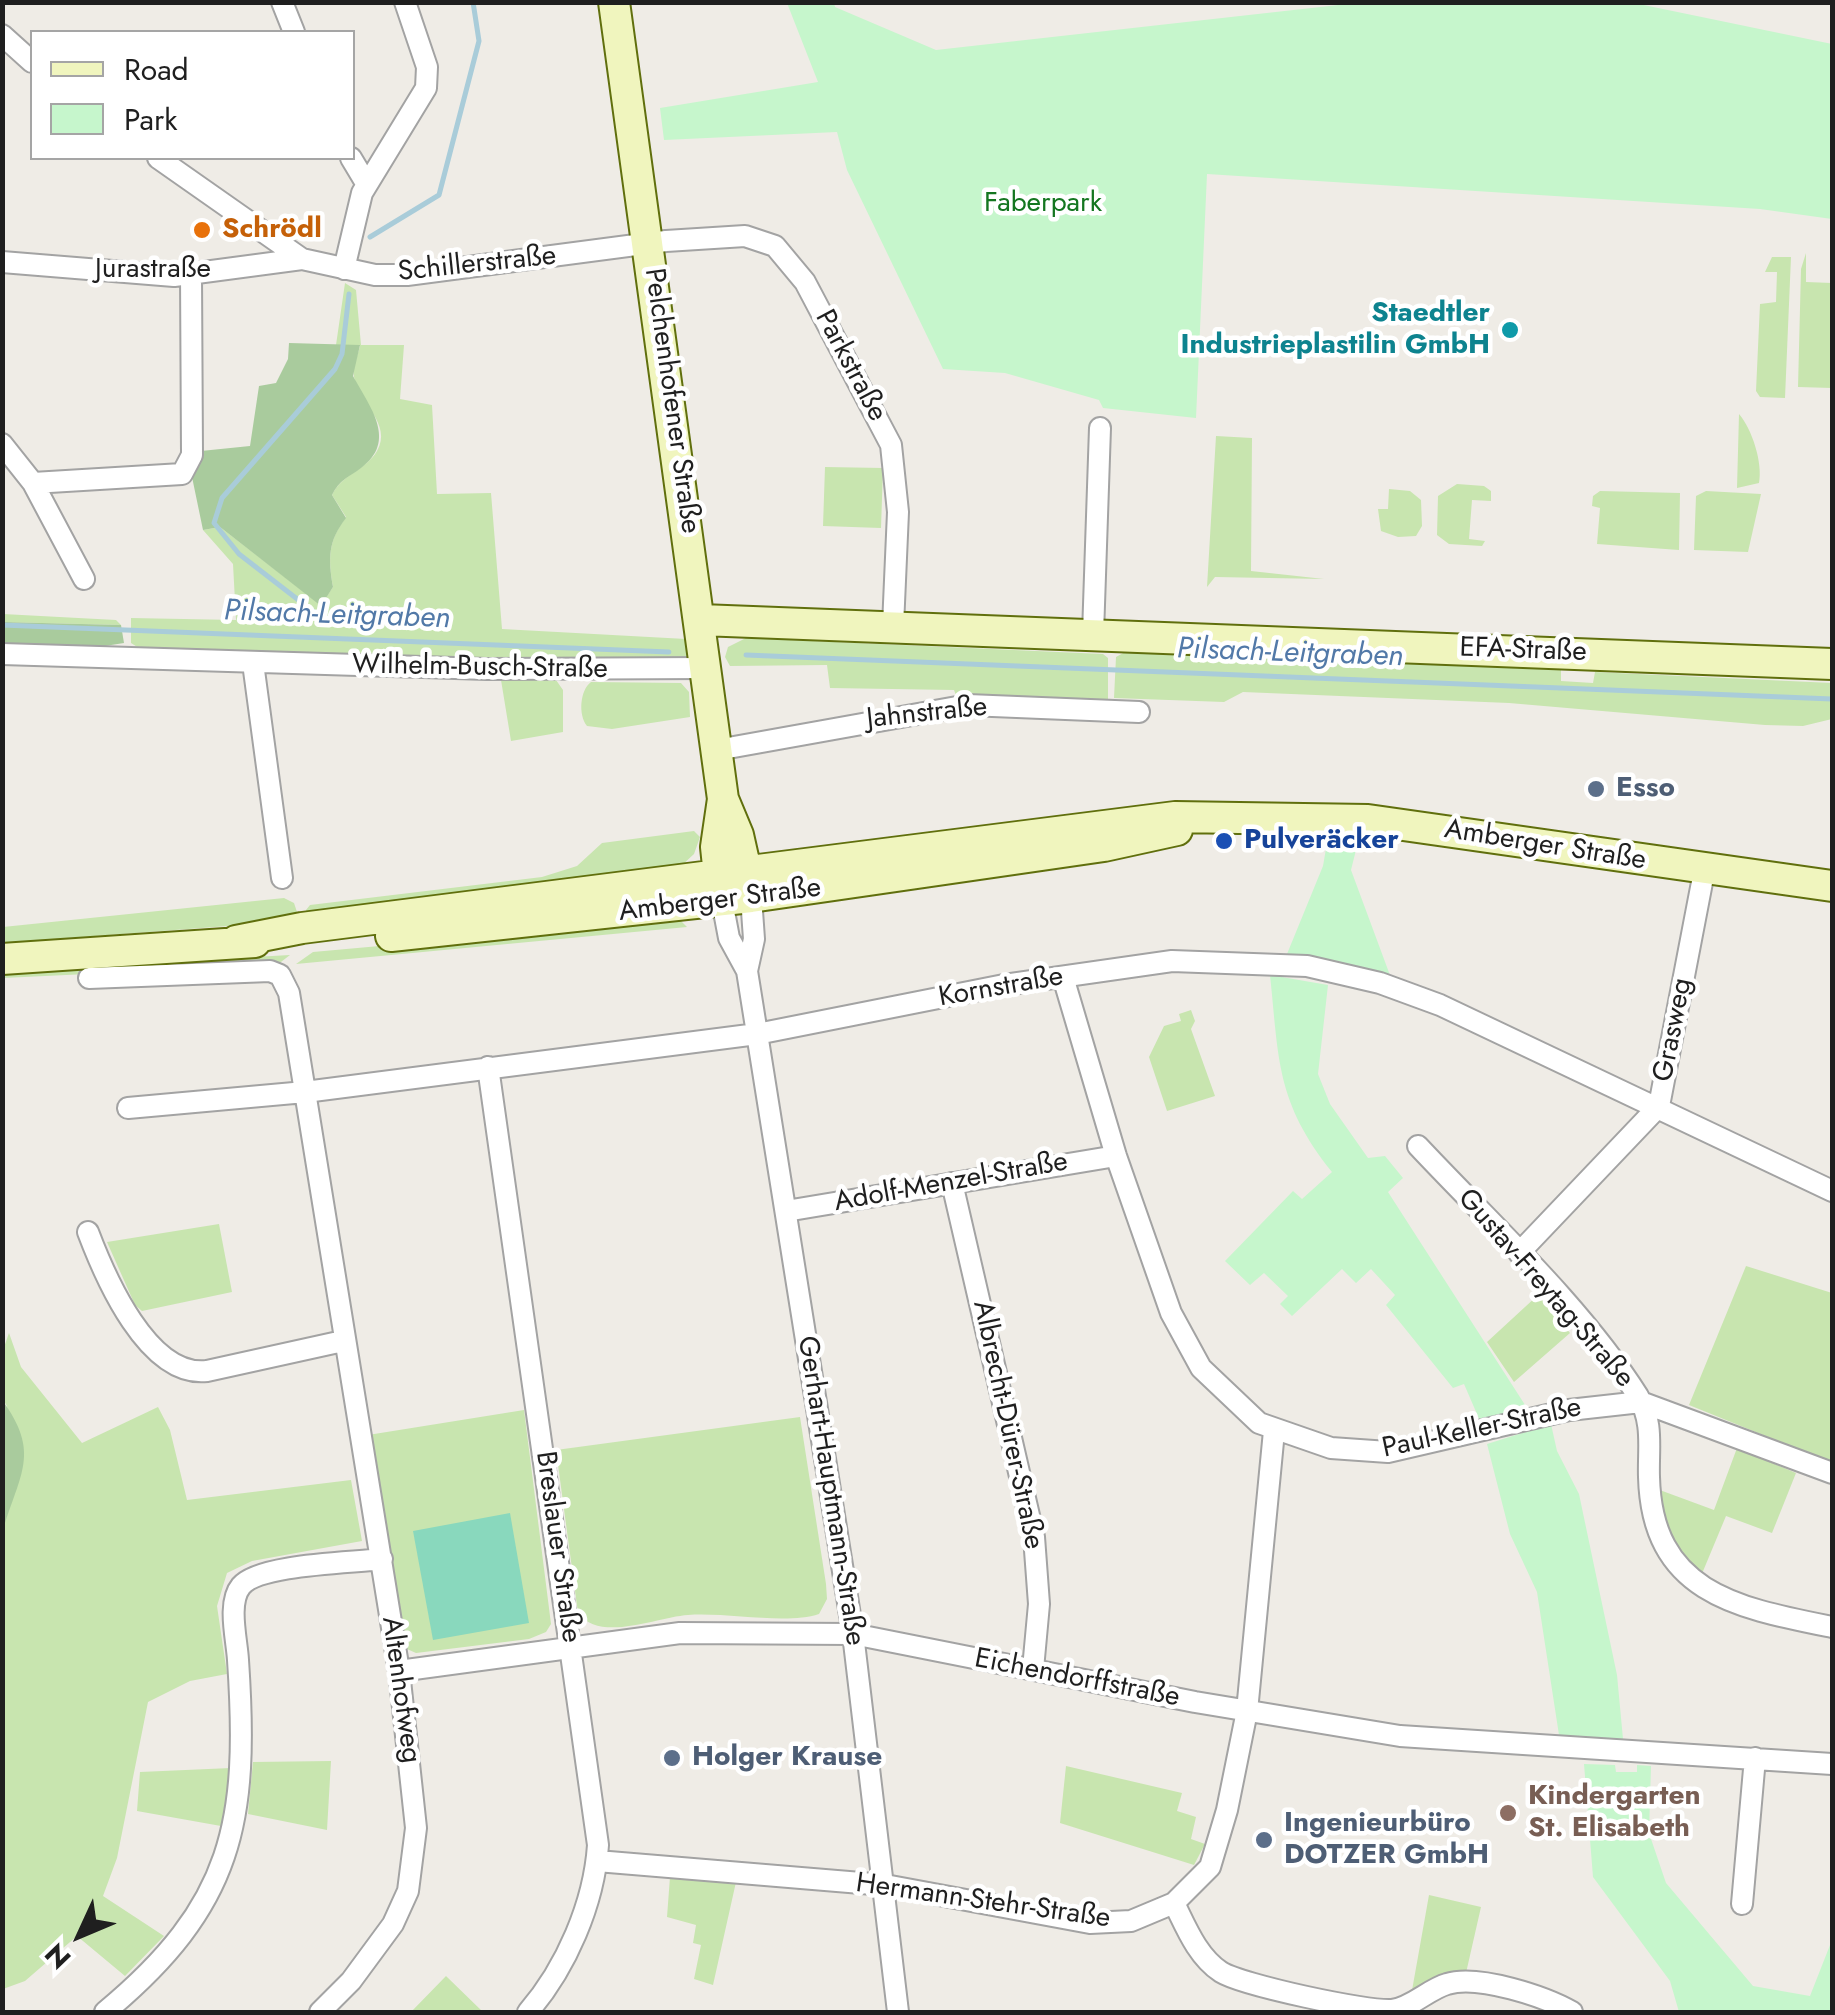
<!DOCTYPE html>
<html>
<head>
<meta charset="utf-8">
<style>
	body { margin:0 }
	#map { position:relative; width:1835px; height:2015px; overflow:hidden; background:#efece6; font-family:Jost,sans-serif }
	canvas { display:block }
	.frame { position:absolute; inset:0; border:5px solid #1f1f1f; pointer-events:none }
	.legend { position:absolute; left:30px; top:30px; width:325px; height:130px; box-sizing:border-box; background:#fff; border:2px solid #a5a5a5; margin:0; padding:12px 18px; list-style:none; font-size:30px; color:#1f1f1f }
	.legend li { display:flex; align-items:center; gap:20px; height:50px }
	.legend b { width:50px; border:2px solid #a5a5a5 }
	.north { position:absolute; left:30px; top:1885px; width:100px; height:100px; -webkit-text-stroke:8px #fff; paint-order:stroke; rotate:226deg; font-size:28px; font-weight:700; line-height:40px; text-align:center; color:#1f1f1f }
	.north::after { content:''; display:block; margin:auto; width:35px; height:45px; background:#1f1f1f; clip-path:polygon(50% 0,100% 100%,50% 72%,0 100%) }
</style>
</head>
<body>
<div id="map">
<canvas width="1835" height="2015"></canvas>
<div class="frame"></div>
<ul class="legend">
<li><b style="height:12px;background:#f0f5be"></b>Road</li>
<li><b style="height:28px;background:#c6f6cc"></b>Park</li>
</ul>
<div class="north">N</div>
</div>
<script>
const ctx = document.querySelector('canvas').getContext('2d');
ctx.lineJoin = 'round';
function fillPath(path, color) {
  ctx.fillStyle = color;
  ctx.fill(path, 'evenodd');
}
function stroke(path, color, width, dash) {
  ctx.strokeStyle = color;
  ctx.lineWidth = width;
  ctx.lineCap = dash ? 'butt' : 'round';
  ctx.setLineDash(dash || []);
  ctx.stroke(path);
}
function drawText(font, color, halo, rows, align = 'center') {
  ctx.font = font + ' Jost,sans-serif';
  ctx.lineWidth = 9;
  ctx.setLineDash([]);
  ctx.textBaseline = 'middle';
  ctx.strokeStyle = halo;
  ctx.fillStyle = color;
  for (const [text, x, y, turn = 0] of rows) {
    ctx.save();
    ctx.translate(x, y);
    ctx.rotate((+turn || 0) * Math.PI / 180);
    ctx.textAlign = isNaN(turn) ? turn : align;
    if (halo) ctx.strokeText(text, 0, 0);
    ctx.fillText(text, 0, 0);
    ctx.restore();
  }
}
fillPath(new Path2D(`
	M1806 253V282L1832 283V388L1798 387 1801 269Z
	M1772 257H1791L1785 398 1760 397 1756 391 1760 304 1776 302 1777 272H1765Z
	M345 283 356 290 361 345H404L400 399 432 405 437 494 491 493 502 629 686 639 687 655 682 662 442 661 142 650 131 643V618L236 620 233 564 203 530 220 527 321 605 333 587C328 558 328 541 346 517L332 495C342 474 366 470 377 451 393 424 358 402 354 377 352 369 358 354 360 346L336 345Z
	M1739 414C1752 429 1763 463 1759 483L1737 488Z
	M1216 436 1252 438 1251 571 1324 579 1215 577 1207 587Z
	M825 467 883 468 881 528 823 526Z
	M1457 484 1484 486 1491 491V501L1472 500 1469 539 1485 541 1482 546 1449 544 1437 535 1438 496Z
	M1389 489 1410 491 1421 500 1422 526 1416 536 1398 537 1381 531 1378 509H1388Z
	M1600 491 1680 493 1679 550 1597 544 1600 508 1592 506 1593 496Z
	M1706 491 1761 494 1748 552 1694 550 1696 496Z
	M3 614 116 620 121 625 3 622Z
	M746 638 1103 654 1108 658V699L958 701 954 690 830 688 827 665 730 666 725 657 728 647Z
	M1125 652 1561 670V681L1593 683 1595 672 1832 683V719L1803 726 1765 725 1509 703 1243 692 1224 702 1114 698 1116 657Z
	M501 680H556L563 690V732L511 741Z
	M591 682 681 683 689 692 690 717 612 729 587 726C578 715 580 690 591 682Z
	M694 831 700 837 694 854 680 867 308 917 306 910 310 905 542 877 577 866 602 843Z
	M284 898 294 903 297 912 281 922 3 943V927Z
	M679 919 687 927 296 964 313 952Z
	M290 955 277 965 3 978V971Z
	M1191 1010 1195 1021 1191 1029 1215 1096 1167 1111 1149 1057 1164 1026 1181 1021 1179 1014Z
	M219 1224 232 1292 142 1311 135 1305 107 1242Z
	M1746 1266 1832 1293V1463L1689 1405Z
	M1538 1295 1570 1333 1514 1382 1487 1342Z
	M9 1333 21 1367 82 1443 158 1407 170 1430 187 1500 351 1480 362 1541 252 1561 227 1573 217 1606 227 1674 190 1681 148 1702 117 1858 103 1896 164 1936 125 1976 77 1936 25 1981 3 1989 2 1530 13 1497 7 1406 3 1400V1350Z
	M524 1410 551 1624 546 1632 529 1639 416 1653 407 1649 368 1435Z
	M800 1417 826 1584 827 1599 819 1614C786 1625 726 1612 688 1615 657 1617 600 1643 578 1613L556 1450Z
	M1737 1448 1796 1473 1772 1533 1726 1516 1701 1576 1670 1542 1657 1489 1714 1510Z
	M331 1761 327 1830 248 1814 253 1762Z
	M1066 1766 1182 1793 1177 1811 1196 1817 1191 1839 1205 1844 1194 1865 1060 1823Z
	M231 1768 221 1826 137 1811 140 1772Z
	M670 1877 736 1882 713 1985 694 1979 701 1945 693 1943 696 1925 667 1917Z
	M1429 1895 1481 1907 1466 1973 1454 1971 1411 1996Z
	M446 1976 483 2012H411Z`), '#c8e5af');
fillPath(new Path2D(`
	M289 343 360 345 353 376C370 407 398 441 361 468 349 477 339 480 332 495L346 518C328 541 328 558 333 587L321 606 220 527 203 530 192 477 201 451 250 446 259 386 276 383 288 359Z
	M3 622 121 625 124 643 73 651 3 646Z
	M2 1400C41 1453 20 1473 3 1530Z`), '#a9cb9d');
fillPath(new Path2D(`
	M787 3H834L835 7 936 50 1365 2 1634 3 1832 44V219L1760 209 1207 174 1196 418 1103 408 1099 400 1005 373 943 369 847 170 837 132 664 140 660 108 818 82Z
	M1327 843 1357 846 1351 870 1391 978 1287 954 1323 866Z
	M1270 975 1328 985 1318 1074 1330 1104 1368 1158 1385 1156 1403 1178 1388 1192 1527 1408 1480 1421 1464 1384 1453 1388 1386 1305 1395 1295 1371 1269 1356 1283 1342 1269 1292 1316 1280 1304 1288 1296 1264 1273 1250 1285 1225 1261 1293 1191 1302 1199 1332 1172C1276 1102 1279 1060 1270 975Z
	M1551 1424 1557 1451 1579 1494 1617 1675 1623 1739 1559 1735 1537 1592 1510 1534 1487 1444Z
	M1584 1764 1615 1765 1616 1772H1637V1765L1651 1766 1649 1833 1666 1883 1753 1986 1810 1996 1832 1940V2012H1679L1670 1981 1593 1877Z`), '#c6f6cc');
fillPath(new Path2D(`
	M510 1513 529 1623 433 1640 413 1531Z`), '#89d8bd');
stroke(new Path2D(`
	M370 237 439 195 479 41 473 2
	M323 619 239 554 214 523 222 498 335 369 342 354 349 294
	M2 625 669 652
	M746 655 1832 699`), '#a9ccd9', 5);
const street = new Path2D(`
	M282 2 294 32
	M2 35 32 62
	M158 158 302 259 375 275H407L666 241 745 236 775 246 805 282 891 445 898 512 893 626
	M351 158 366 183
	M2 262 174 276 302 259
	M344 269 362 193 426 88 427 67 405 2
	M2 444 33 483 84 579
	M33 483 182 474 192 455 191 275
	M1093 634 1100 428
	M2 654 487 669 707 668
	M253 663 282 878
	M717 750 968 705 1139 712
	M751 897 754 939 747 971 853 1634 898 2012
	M722 901 729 938 747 971
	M1063 977 1116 1156 1171 1313 1201 1368 1259 1423 1331 1448 1388 1452 1569 1410 1641 1402 1832 1473
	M89 978 270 971 280 975 289 993 399 1671 416 1828 408 1891 393 1924 351 1981 320 2012
	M488 1067 598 1845C594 1904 566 1968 528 2012
	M128 1108 305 1092 757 1034 1004 985 1172 961 1307 966 1380 983 1440 1005 1832 1191
	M1418 1146C1491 1224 1581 1306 1638 1396 1654 1423 1648 1448 1649 1477 1652 1593 1737 1608 1832 1627
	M952 1183 1034 1537 1039 1604 1033 1669
	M786 1211 1116 1156
	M88 1232C105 1277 148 1378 207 1371L343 1341
	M1519 1253 1659 1106 1704 872
	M399 1671 680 1633 853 1634 1195 1702 1400 1736 1832 1764
	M597 1861 885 1885 1090 1923 1131 1921 1174 1903 1210 1867 1227 1810 1247 1711 1274 1431
	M1174 1903C1186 1927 1197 1956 1221 1972 1242 1985 1367 2012 1392 2010 1411 2008 1429 1989 1447 1984 1478 1974 1546 1997 1572 2012
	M1742 1904 1755 1758
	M105 2012C234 1905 249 1822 238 1660 237 1640 227 1603 241 1586 259 1564 352 1563 382 1559`);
const secondary = new Path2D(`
	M614 2 723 799 738 835 751 893
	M701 620 1832 664
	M721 895 716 847 723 799
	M391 936 751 897 1104 846 1177 830
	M236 941 302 928 1175 817 1368 820 1832 886
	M2 959 255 942`);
stroke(street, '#a3a3a3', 24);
stroke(secondary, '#606f0d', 34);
stroke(street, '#fff', 20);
stroke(secondary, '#f0f5be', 30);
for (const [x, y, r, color] of [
	[202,230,10,"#e8710a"],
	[1510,330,10,"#0f9aa8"],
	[1596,789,10,"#5c6f8a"],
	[1224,841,10,"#1a4fb4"],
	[672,1758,10,"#5c6f8a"],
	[1508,1813,10,"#8d6e63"],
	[1264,1840,10,"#5c6f8a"]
]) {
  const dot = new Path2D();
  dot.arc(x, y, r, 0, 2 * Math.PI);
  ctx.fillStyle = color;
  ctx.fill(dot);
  stroke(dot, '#fff', 4);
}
drawText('28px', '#147620', '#fff', [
	["Faberpark",1043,204]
]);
drawText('bold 28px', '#c56008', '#fff', [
	["Schrödl",222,230]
], 'left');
drawText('28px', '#1f1f1f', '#fff', [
	["Schillerstraße",477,265,-6],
	["Jurastraße",153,270],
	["Parkstraße",850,366,62],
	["Pelchenhofener Straße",671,401,82],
	["EFA-Straße",1523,651,2],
	["Wilhelm-Busch-Straße",480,668,1],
	["Jahnstraße",927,714,-6],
	["Amberger Straße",1545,846,9],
	["Amberger Straße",720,901,-7],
	["Kornstraße",1001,988,-10],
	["Grasweg",1674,1030,-79],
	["Adolf-Menzel-Straße",951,1183,-10],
	["Gustav-Freytag-Straße",1545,1289,49],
	["Albrecht-Dürer-Straße",1007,1425,78],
	["Paul-Keller-Straße",1482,1429,-12],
	["Gerhart-Hauptmann-Straße",830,1491,81],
	["Breslauer Straße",557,1547,82],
	["Eichendorffstraße",1077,1679,11],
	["Altenhofweg",400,1690,82],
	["Hermann-Stehr-Straße",983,1902,8]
]);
drawText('bold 28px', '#0d838f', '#fff', [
	["Staedtler",1490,314],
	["Industrieplastilin GmbH",1490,346]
], 'right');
drawText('bold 28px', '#4e5e75', '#fff', [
	["Esso",1616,789],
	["Holger Krause",692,1758],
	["Ingenieurbüro",1284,1824],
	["DOTZER GmbH",1284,1856]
], 'left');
drawText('bold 28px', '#164399', '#fff', [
	["Pulveräcker",1244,841]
], 'left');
drawText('bold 28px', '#785e54', '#fff', [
	["Kindergarten",1528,1797],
	["St. Elisabeth",1528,1829]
], 'left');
drawText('italic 30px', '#5279a8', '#fff', [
	["Pilsach-Leitgraben",337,616,2],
	["Pilsach-Leitgraben",1290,654,2]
]);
</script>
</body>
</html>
